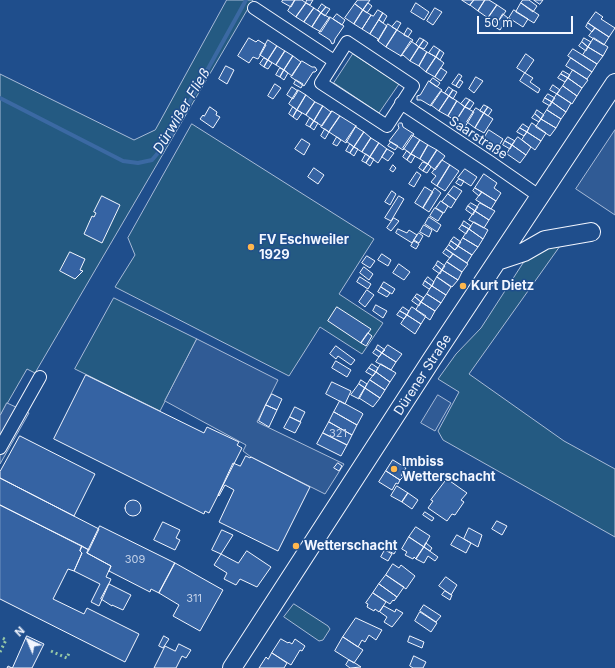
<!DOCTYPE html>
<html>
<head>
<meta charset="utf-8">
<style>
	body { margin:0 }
	#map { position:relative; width:615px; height:668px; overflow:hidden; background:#1f4e8c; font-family:Inter,sans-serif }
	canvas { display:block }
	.north { position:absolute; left:8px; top:620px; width:40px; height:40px; -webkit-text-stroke:3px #1f4e8c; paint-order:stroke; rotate:316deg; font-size:11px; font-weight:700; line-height:16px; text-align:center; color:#f2f6ff }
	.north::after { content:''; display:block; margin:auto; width:14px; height:18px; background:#f2f6ff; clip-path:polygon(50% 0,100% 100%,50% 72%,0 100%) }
	.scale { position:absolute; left:477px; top:16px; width:96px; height:18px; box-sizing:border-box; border:2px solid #f2f6ff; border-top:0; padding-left:5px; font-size:12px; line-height:14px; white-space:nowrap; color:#f2f6ff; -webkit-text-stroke:3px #1f4e8c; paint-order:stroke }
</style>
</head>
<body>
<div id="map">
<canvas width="615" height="668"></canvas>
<div class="north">N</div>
<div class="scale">50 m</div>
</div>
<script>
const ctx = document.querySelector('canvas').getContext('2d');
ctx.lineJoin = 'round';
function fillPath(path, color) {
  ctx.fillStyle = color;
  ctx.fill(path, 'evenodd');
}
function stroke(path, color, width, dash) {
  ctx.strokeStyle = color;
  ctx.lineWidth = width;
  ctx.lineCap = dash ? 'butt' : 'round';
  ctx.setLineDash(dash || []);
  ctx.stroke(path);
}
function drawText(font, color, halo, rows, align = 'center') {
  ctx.font = font + ' Inter,sans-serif';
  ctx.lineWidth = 3;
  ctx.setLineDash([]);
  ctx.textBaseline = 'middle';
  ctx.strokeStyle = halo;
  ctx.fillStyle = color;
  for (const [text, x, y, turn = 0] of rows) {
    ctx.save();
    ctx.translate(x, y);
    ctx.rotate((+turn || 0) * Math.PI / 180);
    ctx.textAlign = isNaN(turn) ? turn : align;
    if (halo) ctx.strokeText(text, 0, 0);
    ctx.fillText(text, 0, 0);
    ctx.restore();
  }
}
const green = new Path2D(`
	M227 0H253L35 373 27 369 0 416V74L134 140 155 130Z
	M353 54 399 84 379 113 334 83Z
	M192 124 374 239 339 294 383 323 362 354 320 327 289 376 115 287 135 255 128 238Z
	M565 239 469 374 564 441 615 469V537L443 440 438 431 459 392 438 379 456 354 481 328 523 263 543 249Z
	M114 298 197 339 160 411 75 369Z
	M294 604 328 626 330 629 323 640 319 641 284 617Z`);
fillPath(green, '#245a82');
stroke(green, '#a8bbd7', 1);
const parking = new Path2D(`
	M615 130V215L576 189Z
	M197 339 278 380 257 422 344 464 325 494 251 457 243 451 246 445 165 401Z
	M438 395 451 403 435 431 421 423Z
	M7 403 29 413 0 464V416Z`);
fillPath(parking, '#305b95');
stroke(parking, '#a8bbd7', 1);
stroke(new Path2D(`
	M0 98 123 161 138 163 152 160 168 141 246 0`), '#3b69a3', 4);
const building = new Path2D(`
	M283 0H295L291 7 282 2Z
	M295 0H302L306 3 296 17 288 11Z
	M307 0H313L310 5 306 3Z
	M358 0H370L363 10 355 4Z
	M462 0H474L470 5Z
	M474 0H485L478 11 470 5Z
	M485 0H489L497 5 488 18 478 11Z
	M523 0H529L537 6 533 12 521 3Z
	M534 0H543L540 4Z
	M306 3 314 8 304 22 296 17Z
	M368 3 372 6 367 13 363 10Z
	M416 3 429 12 424 20 411 12Z
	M521 3 539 15 534 23 516 12Z
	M322 4 326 7 321 13 318 10Z
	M355 4 363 10 354 24 345 18Z
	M497 5 506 11 497 23 488 18Z
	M326 7 330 9 325 16 321 13Z
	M314 8 321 13 312 27 304 22Z
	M435 8 442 12 433 25 427 21Z
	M363 10 371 15 362 29 354 24Z
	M378 10 383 13 370 34 362 29 371 15 373 16Z
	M514 10 528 19 523 27 509 18Z
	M596 12 603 17 601 19 615 28 609 37 588 23Z
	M321 13 330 18 321 32 312 27Z
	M383 13 387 16 383 23 379 20Z
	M337 14 345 20 342 25 333 19Z
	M503 14 508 18 500 30 495 27Z
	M330 17 344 26 335 39 334 43 332 44 330 40 319 33Z
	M379 20 387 26 378 41V39L370 34Z
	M397 21 401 23 397 30 392 27Z
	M588 23 595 28 592 32 586 27Z
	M388 24 397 30 386 47 378 41Z
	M408 28 412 31 408 37 404 35Z
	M595 28 609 37 604 45 589 36Z
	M397 30 413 40 401 56 386 47Z
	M249 38 256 42 258 40 266 45 258 59 253 57 249 63 238 56Z
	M420 38 424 40 419 47 416 44Z
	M584 38 591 42 588 47 582 42Z
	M594 38 608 47 603 56 588 47Z
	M268 40 277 46 268 60 260 55Z
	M424 40 428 43 424 49 419 47Z
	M411 41 419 47 410 61 403 55 401 56Z
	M582 42 588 47 586 51 579 46Z
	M277 46 285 51 276 65 268 60Z
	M434 46 440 50 436 57 429 53Z
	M419 47 427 52 419 66 410 61Z
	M588 47 603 56 597 64 583 55Z
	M573 49 597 64 592 72 568 56Z
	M440 50 444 53 440 60 436 57Z
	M285 51 293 56 284 70 276 65Z
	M427 52 436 57 426 72 419 66Z
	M526 54 534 60 525 73 517 68Z
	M293 56 301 62 292 76 284 70Z
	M436 57 444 63 435 77 426 72Z
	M264 58 268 60 264 67 260 64Z
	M571 58 592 72 587 79 566 66Z
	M268 60 272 63 268 69 264 67Z
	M302 61 312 67H315L317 70 315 72H313L304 86 291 77Z
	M226 66 234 70 227 84 219 79Z
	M280 68 284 70 280 77 276 75Z
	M441 68 447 72 441 81 435 77Z
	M284 70 288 73 284 80 280 77Z
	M573 70 588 80 582 88 568 78Z
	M563 71 570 75 568 78 561 74Z
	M525 73 533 78 530 82 540 89 538 93 520 81Z
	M459 74 462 76 456 86 452 84Z
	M561 74 568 78 565 82 558 78Z
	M476 77 483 81 474 93 469 89Z
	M433 78 440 83 437 87 430 82Z
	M568 78 582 88 577 96 563 86Z
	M296 80 303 84 301 88 294 84Z
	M460 80 463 82 459 88 456 86Z
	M429 81 442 90 431 106 421 100H417V96L420 95Z
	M275 84 281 88 273 99 268 96Z
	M553 85 560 90 557 94 550 90Z
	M563 86 577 96 572 104 557 94Z
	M292 87 298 91 293 99 287 95Z
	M449 87 453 90 449 96 445 93Z
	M298 90 306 95 297 110 289 104Z
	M453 90 457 92 453 99 449 96Z
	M441 91 449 96 439 111 431 105Z
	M548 94 555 98 552 102 545 98Z
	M557 94 571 103 566 112 552 102Z
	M306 95 315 102 306 115 297 110Z
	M449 96 457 101 448 116 439 111Z
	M466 98 470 100 465 107 461 104Z
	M545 98 552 102 550 106 543 102Z
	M470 100 474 103 470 109 465 107Z
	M457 101 465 107 456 121 448 116Z
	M315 102 323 106 314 121 306 115Z
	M552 102 566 112 561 119 547 110Z
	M484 105 488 107 484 113 480 111Z
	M323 106 331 112 332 111 322 126 314 121Z
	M210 107 217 112 216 115 220 117 213 128 200 119 203 115 204 116Z
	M293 107 297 110 293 117 289 114Z
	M465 107 474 112 465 127 456 121Z
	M488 107 492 110 488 116 484 113Z
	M476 108 484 113 475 128 467 122Z
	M297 110 302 113 297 120 293 117Z
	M537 110 544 115 541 119 535 114Z
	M547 110 561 119 556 128 541 119Z
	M332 111 340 116 329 132 321 127Z
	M484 113 493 119 484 133 475 128Z
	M535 114 541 119 539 122 532 118Z
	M340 116 356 126 346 143 329 132Z
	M310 118 314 121 310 127 306 125Z
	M541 119 556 128 550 136 536 127Z
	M314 121 318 123 314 130 310 127Z
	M400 123H402L403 127 414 134 403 150 389 141 399 128 398 125Z
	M532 123 546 133 541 141 527 132Z
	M523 124 529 128 527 132 520 128Z
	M356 126V127L364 132 354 147 346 141Z
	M520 128 527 132 524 136 517 132Z
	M325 129 329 132 325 139 321 136Z
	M489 130 503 139 497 149 483 140Z
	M364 132 371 138 362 152 354 147Z
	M527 132 541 141 535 150 522 140Z
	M412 135 420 140 411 154 403 148Z
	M337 137 341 140 337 146 333 144Z
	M508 137 515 141 512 145 505 141Z
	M518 137 531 147 526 155 512 145Z
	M371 138 379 143 370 157 362 152Z
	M302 139 310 144 304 155 295 149Z
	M420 140 428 145 420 159 411 154Z
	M505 141 512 145 510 149 503 145Z
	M391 142 398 146 395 150 388 146Z
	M379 143 387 149 378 163 370 157Z
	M350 144 354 147 350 153 346 151Z
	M428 145 437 150 428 164 420 159Z
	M512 145 526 155 520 163 507 154Z
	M354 147 358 149 354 156 350 153Z
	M387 149 394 153 388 161 382 157Z
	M437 150 445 156 435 170 428 164Z
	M407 151 411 154 407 160 403 157Z
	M366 154 370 157 366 163 362 161Z
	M411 154 415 156 411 163 407 160Z
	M370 157 374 159 370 166 366 163Z
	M442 160 450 165 437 186 431 182 436 176 432 173Z
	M423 162 428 164 423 171 419 168Z
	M428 164 431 167 427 173 423 171Z
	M393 165 396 168 393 172 390 170Z
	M450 165 459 171 445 191 437 186Z
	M314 168 324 175 318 184 308 177Z
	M465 169 477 177 471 186 458 178Z
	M417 172 421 175 414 187 409 184Z
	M484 174 497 183 494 188 501 193 496 201 475 188Z
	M459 179 464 181 461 186 456 183Z
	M454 186 462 191 456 200 448 194Z
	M425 187 433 192 423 208 415 203Z
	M435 188 441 193 429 212 423 208Z
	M475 188 482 192 479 196 473 191Z
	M392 191 396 194 390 205 385 202Z
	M482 192 496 201 491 209 476 200Z
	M448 194 456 200 451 208 442 202Z
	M102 196 120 205 102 243 84 234 92 216 94 217 96 213 94 212Z
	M399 196 404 199 391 221 385 218Z
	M441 201 448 206 444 213 436 208Z
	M471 203 478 207 475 211 468 206Z
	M480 203 495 211 489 220 475 211Z
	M468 206 475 211 473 215 466 210Z
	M435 208 443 213 438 221 430 216Z
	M475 211 489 220 484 228 469 220Z
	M429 217 441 225 437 232 425 224Z
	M394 218 399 221 391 231 387 228Z
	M464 221 471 226 469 229 462 225Z
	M474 222 488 230 483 239 469 229Z
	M424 225 432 230 429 237 420 232Z
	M462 225 469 229 466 234 459 229Z
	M398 229 407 233 409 230 417 235 412 243 396 233Z
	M469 229 483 239 478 247 463 238Z
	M419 233 423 236 419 243 414 240Z
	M454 237 461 242 458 246 451 241Z
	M463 238 478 247 472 255 458 246Z
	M414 241 419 244 416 249 411 246Z
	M451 241 458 246 455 250 449 245Z
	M449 245 455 250 458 246 472 255 467 263 446 249Z
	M446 249 453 254 450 258 443 253Z
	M70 252 85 259 80 270 83 271 75 279 60 271Z
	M382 254 391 260 388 266 378 260Z
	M453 254 468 264 462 272 447 262Z
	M367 256 375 261 370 268 362 263Z
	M438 261 445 266 442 270 436 265Z
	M447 262 462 272 458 280 442 270Z
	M399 264 410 272 404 280 393 273Z
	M436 265 442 270 440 274 433 269Z
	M364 267 373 274 369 280 360 273Z
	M442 270 458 280 452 287 437 277Z
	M360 277 371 284 368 289 357 282Z
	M428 277 434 282 432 286 425 281Z
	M437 277 451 287 446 295 432 286Z
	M425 281 432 286 429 289 423 285Z
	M384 282 395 289 392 294 381 287Z
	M432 286 446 295 441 303 427 294Z
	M381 287 390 293 387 297 378 292Z
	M367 290 374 295 365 307 359 302Z
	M417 294 424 298 421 302 415 297Z
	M427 294 441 303 435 311 421 302Z
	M415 297 421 302 419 306 412 301Z
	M421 302 435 311 430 320 416 310Z
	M376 305 387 311 383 318 373 311Z
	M337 307 371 329 361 343 328 321Z
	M403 307 409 311 407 315 400 311Z
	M412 307 426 316 421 324 407 315Z
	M400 311 407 315 404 319 397 315Z
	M407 315 421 324 415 334 401 324Z
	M368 333 372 336 366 346 361 343Z
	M378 345 385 350 382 353 376 349Z
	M388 345 402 354 396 362 382 353Z
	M336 346 355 360 351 365 338 356 336 359 330 354Z
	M376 349 382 353 379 357 373 353Z
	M382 353 396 362 391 370 376 362Z
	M336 361 351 370 347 377 332 368Z
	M372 364 378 368 376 372 369 368Z
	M381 364 396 373 390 382 376 372Z
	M369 368 376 372 373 376 366 372Z
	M376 372 390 382 385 390 370 380Z
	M86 375 204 433 207 427 239 442 237 445 242 448 209 513 205 511 204 514 54 439Z
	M361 380 367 384 365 388 359 384Z
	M370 380 385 390 380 398 365 388Z
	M332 382 351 391 345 404 326 394Z
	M359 384 365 388 359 399 351 395Z
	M365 388 380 398 373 407 359 398Z
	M272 394 282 399 277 410 266 405Z
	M340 401 362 413 363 414 357 425 334 412Z
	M266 405 277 410 269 427 259 421Z
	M295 407 305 412 300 422 290 417Z
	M334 412 357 425 352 435 329 422Z
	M290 417 301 422 295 433 284 428Z
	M329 422 352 435 347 445 323 433Z
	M323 433 347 445 341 456 317 444Z
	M20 436 95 474 74 516 0 478V472Z
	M246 456 250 458 251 457 310 487 278 551 219 522 234 490 225 485 219 496 218 495 233 463 240 466Z
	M393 460 406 468 401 475 403 477 400 480 386 471Z
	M338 463 342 466 339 471 334 468Z
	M386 471 400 480 398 484 396 483 392 490 379 482Z
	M0 478 99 529 89 550 0 505Z
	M447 479 467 493 461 500 464 502 455 515 452 514 447 521 428 508 433 501 431 500Z
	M397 486 408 493 402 502 391 496Z
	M408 493 418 500 412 509 402 502Z
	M125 508a8 8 0 1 1 16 0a8 8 0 1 1-16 0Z
	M0 505 82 546 80 551 82 553 74 571 68 569 53 599 84 614 87 608 139 634 125 662 0 599Z
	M425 512 434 518 432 521 423 515Z
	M497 521 507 526 502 535 492 529Z
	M163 522 180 530 176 538 180 540 175 550 154 540Z
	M100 526 175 563 159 593 151 589 150 592 109 571 111 566 87 553Z
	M416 527 430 536 424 547 409 537Z
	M469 528 482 535 478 547 464 539Z
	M222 530 233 535 221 554 212 550Z
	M457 535 471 543 466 553 451 545Z
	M409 537 424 547 416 559 414 557 413 559 405 555 407 552 402 549Z
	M426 543 432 548 430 551 424 547Z
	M392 545 397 549 394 554 389 551Z
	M82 546 89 550 87 553 111 566 106 577 111 579 99 606 91 602 100 584 74 571 82 553 80 551Z
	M424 547 438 557 435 561 428 556 424 563 416 559Z
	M385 550 392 554 388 561 381 557Z
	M247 551 271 567 257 587 240 579 236 585 224 579 227 573 214 565 221 554 238 563Z
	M175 563 223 590 200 631 173 616 179 605 159 593Z
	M393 564 399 568 401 565 415 576 406 589 386 575Z
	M386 575 404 587 397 597 379 584Z
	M446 577 457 585 451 595 439 586Z
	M109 584 131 595 123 610 112 605V606L101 599Z
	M379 584 397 597 394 601 393 600 390 604 373 593Z
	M445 591 452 595 450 600 442 595Z
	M373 593 386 602 379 612 375 609 374 611 367 607 368 604 366 603Z
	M424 605 441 616 436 622 420 611Z
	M384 606 395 612 396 609 403 613 392 627 384 622 387 617 380 612Z
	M420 612 437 623 431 632 415 621Z
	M356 618 382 630 376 640 369 635 365 642 362 640 358 647 343 637Z
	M27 636 44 644 32 668H7L8 666 12 668Z
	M164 636 169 639 163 648 159 646Z
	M410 636 424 642 422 648 408 642Z
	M343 637 363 650 354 663 335 651Z
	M281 639 288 643 289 642 292 644 295 639 305 646 302 651 300 650 291 665 272 653Z
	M179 644 191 650 186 658 182 656 176 668H154L165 646 175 651Z
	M272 653 287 663 284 668H259L266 657 268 659Z
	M414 656 426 662 423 668H413L410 666Z
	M349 660 355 663 361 667 350 668 346 665Z`);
fillPath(building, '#3563a3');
stroke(building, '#f2f6ff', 1);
const street = new Path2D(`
	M254 8 334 61
	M347 42 413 86 387 126 321 83Z
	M401 103 490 162 539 196
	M0 448 40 377`);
const primary = new Path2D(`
	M497 261 524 252 545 240 591 232
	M232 668 432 359 615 83`);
stroke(street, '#f2f6ff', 14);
stroke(primary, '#f2f6ff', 20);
stroke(street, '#1f4e8c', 12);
stroke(primary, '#1f4e8c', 18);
stroke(new Path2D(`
	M51 651 67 658 69 653
	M0 652 6 640 1 637`), '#97c8a6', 3, [2, 3]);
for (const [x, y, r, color] of [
	[251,247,4,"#ffb74d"],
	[463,286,4,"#ffb74d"],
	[394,469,4,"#ffb74d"],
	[296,546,4,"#ffb74d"]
]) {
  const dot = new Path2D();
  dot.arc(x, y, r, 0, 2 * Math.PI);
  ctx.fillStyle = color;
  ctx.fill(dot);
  stroke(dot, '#1f4e8c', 1.5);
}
drawText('11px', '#c3d1e8', null, [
	["321",338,434],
	["309",135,560],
	["311",194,599]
]);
drawText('13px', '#f2f6ff', '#1f4e8c', [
	["Saarstraße",478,138,33],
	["Dürener Straße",423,375,-57]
]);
drawText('bold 13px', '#f2f6ff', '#1f4e8c', [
	["FV Eschweiler",259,240],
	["1929",259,255],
	["Kurt Dietz",471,286],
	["Imbiss",402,462],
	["Wetterschacht",402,477],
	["Wetterschacht",304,546]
], 'left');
drawText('italic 14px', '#f2f6ff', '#1f4e8c', [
	["Dürwißer Fließ",182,111,-59]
]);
</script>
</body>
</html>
